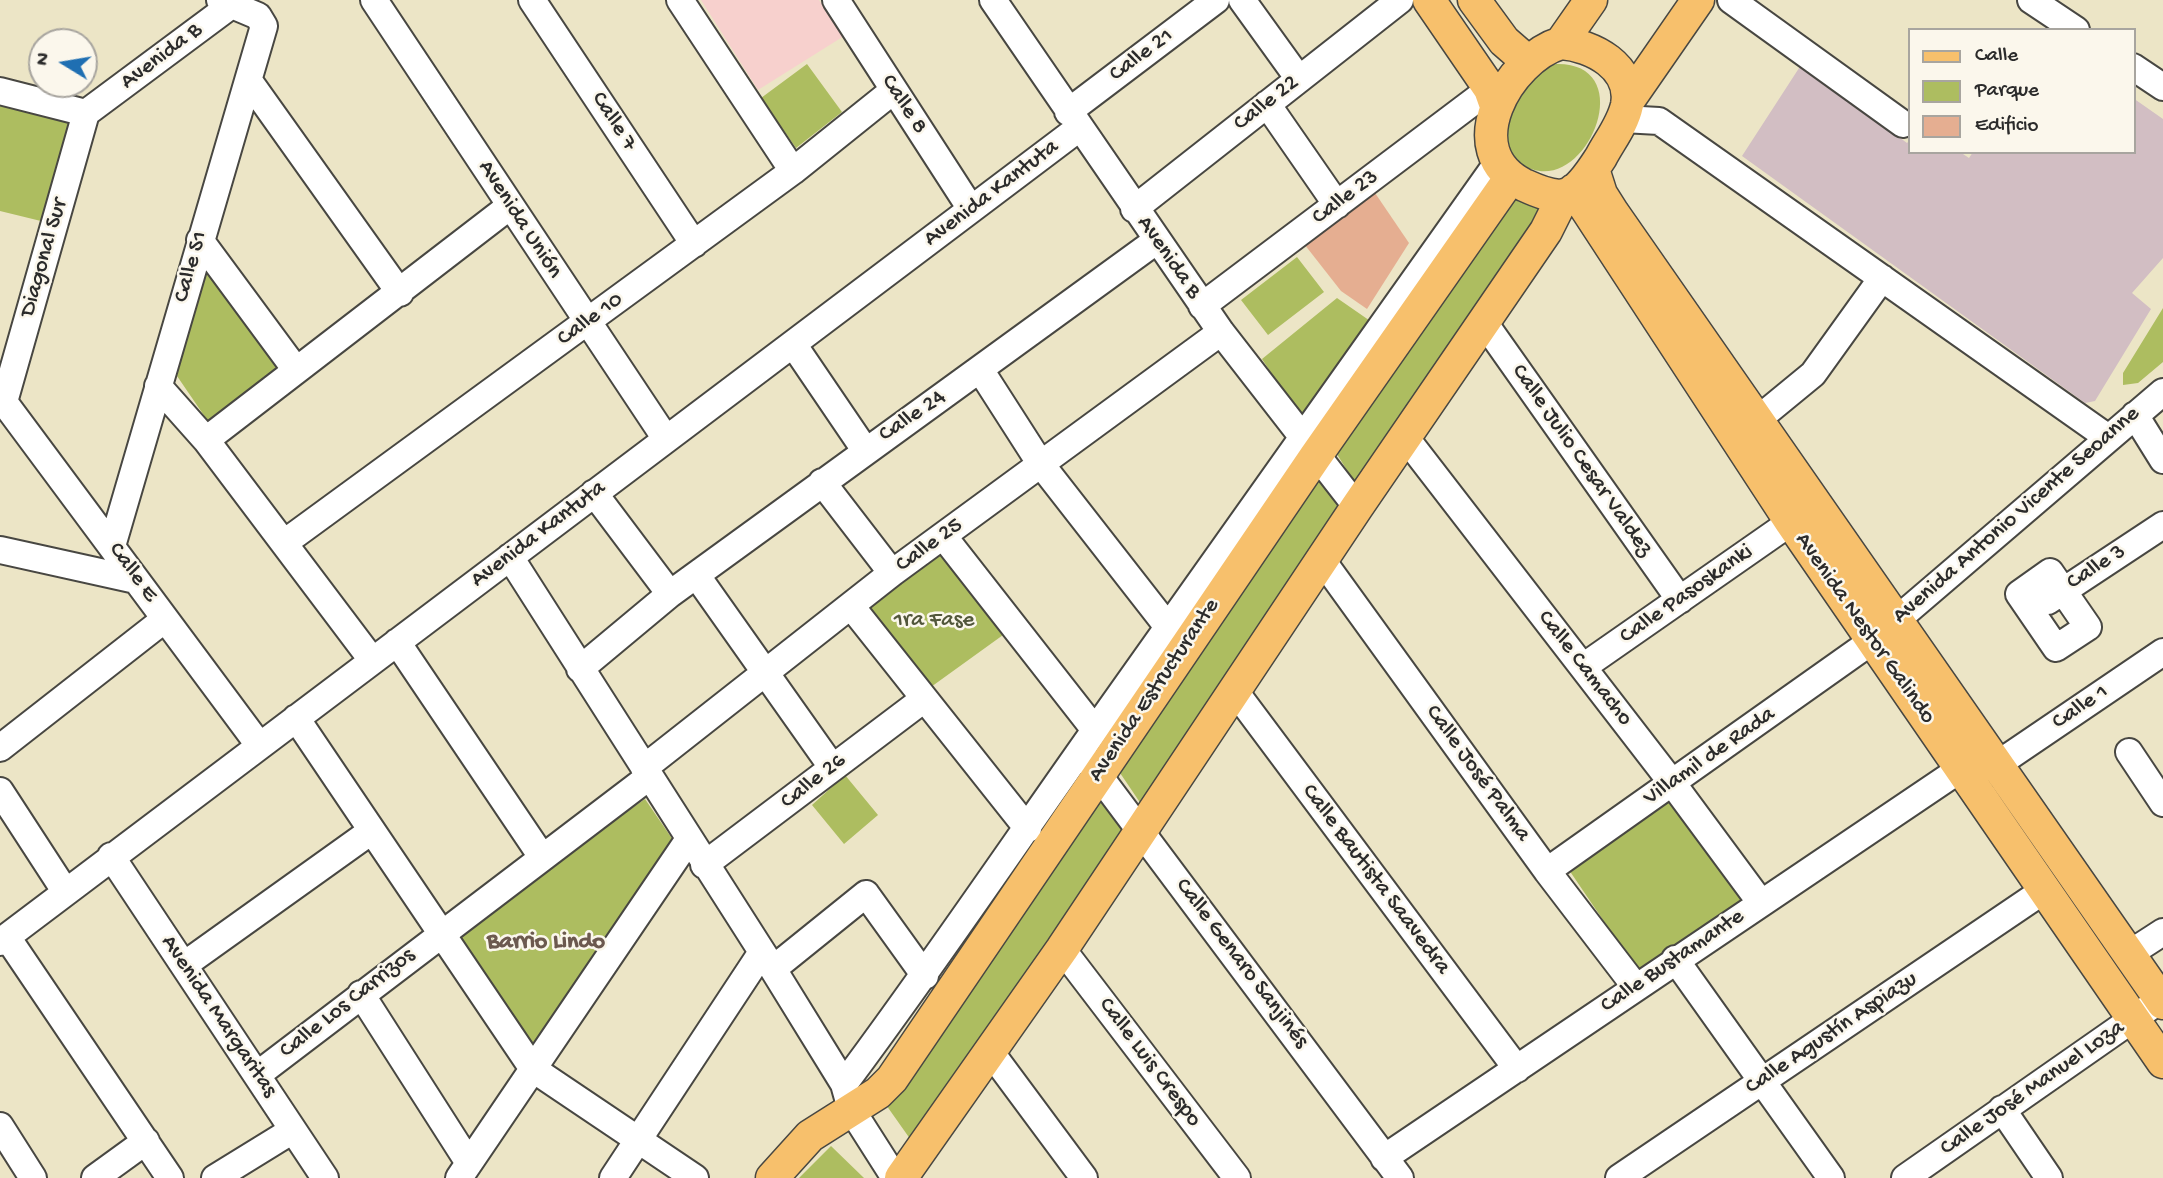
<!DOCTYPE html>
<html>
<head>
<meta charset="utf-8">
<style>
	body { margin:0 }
	#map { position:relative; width:2163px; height:1178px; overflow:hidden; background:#ece5c6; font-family:"Gochi Hand",sans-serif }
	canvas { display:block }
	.legend { position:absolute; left:1908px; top:28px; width:228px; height:126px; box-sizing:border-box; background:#fbf7ec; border:2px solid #a8a59f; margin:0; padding:9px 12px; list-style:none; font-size:21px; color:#2b2b2b }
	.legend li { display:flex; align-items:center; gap:14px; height:35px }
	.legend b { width:35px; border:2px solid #a8a59f }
	.north { position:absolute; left:28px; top:28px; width:70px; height:70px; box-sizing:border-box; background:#fbf7ec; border:2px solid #a8a59f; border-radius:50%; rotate:281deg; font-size:19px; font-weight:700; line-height:28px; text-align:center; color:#2b2b2b }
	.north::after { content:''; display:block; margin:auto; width:24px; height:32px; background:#1f6fb2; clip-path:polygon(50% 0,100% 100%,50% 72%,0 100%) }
</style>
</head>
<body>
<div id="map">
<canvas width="2163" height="1178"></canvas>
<ul class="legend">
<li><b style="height:9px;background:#f7c06c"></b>Calle</li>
<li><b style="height:19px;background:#adbd60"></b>Parque</li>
<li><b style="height:19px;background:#e5ae91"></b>Edificio</li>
</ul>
<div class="north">N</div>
</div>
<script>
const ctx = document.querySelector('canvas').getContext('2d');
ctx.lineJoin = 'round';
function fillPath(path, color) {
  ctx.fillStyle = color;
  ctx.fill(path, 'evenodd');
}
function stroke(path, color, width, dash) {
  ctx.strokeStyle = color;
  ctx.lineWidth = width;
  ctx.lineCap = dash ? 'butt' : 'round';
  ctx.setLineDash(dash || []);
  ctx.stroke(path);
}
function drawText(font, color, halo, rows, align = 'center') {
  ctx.font = font + ' "Gochi Hand",sans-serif';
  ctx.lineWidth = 5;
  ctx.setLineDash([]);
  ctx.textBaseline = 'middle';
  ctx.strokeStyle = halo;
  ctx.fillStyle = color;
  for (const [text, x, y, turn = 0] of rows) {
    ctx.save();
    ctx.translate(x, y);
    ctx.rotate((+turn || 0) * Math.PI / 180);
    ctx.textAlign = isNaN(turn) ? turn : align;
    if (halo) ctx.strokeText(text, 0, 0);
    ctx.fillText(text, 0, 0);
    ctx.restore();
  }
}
fillPath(new Path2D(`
	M701 0H819L844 36 758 90Z`), '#f7d0cd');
fillPath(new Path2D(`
	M1801 65 1907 143 1909 141V152H1960L1969 158 1973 152H2133V98L2163 119V258L2132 293 2151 309 2095 401 2085 403 1742 156Z`), '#d2bec3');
fillPath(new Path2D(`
	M807 64 842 112 796 148 761 98Z
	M1556 64C1645 62 1582 207 1520 163 1509 155 1498 131 1505 116 1508 107 1533 76 1541 69 1544 66 1551 66 1556 64Z
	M0 103 71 122 45 222 0 211Z
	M1517 194 1550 201 1358 488 1335 451Z
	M1297 257 1324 292 1268 335 1241 300Z
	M206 261 285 368 216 433 177 376Z
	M1337 298 1376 325 1308 417 1299 415 1262 359Z
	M2163 308V362L2138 383 2123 385V373Z
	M1320 473 1344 505 1141 804 1116 767Z
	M939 547 1010 630 924 692 860 611Z
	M845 775 878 815 844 844 812 805Z
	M1670 796 1747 901 1639 973 1567 867Z
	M1097 797 1124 831 913 1143 884 1102Z
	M645 799 673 840 536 1051 457 932Z
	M831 1146 864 1178H799Z`), '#adbd60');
fillPath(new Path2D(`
	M1373 190 1409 243 1367 309 1341 291 1301 240Z`), '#e5ae91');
const minor = new Path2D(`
	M374 0 666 439
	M532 0 694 244
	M680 0 793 171
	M836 0 971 209
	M993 0 1221 332 1357 507
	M1242 0 1299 79
	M1731 0 1903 124
	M2031 0 2076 30
	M2133 67 2163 87
	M249 81 400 293
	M0 91 86 113
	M1267 104 1337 205
	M1068 112 1216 0
	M86 113 238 0
	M1623 119 1659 121 2107 437
	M1134 209 1400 0
	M200 240 296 370
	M1202 306 1490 89
	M1483 321 1680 600
	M793 344 865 450
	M981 371 1040 463 1168 627
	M158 386 206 440 372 660
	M4 402 259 745
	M4 402 86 113
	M2135 415 2163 460
	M1757 420 1813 374 1882 278
	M1405 437 1673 784 1761 903
	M206 440 510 206
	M822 482 892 573
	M944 537 1095 730
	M284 543 793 171 894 90
	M112 546 264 26 258 16 220 0
	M0 550 136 580
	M510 557 773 969 844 1084 851 1109 895 1178
	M1322 560 1547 871 1635 986
	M2050 572 2088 627 2056 648 2019 594Z
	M697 576 832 767
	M670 594 1156 241
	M2048 601 2163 525
	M851 606 1028 829
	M397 642 542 857
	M1583 667 1791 522
	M580 669 670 594 594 493
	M1234 690 1517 1069
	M296 718 533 1069 695 1178
	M0 748 165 619
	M2129 752 2163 803
	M1088 761 1400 1178
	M1998 764 2163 652
	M644 768 892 573 1221 332
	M0 791 65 891
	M111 856 325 1178
	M704 865 924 699
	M1547 871 1872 641 2163 392
	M7 937 170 1178
	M0 942 1079 128
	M1062 949 1237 1178
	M2129 954 2163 932
	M1675 959 1831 1178
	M184 965 370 832
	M773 969 866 894 925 976
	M361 994 469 1163
	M989 1050 1084 1178
	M257 1075 650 776
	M844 1084C936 961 1021 834 1110 709 1239 526 1370 345 1498 162
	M2002 1109 2049 1178
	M0 1126 33 1178
	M1384 1158 1962 768
	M95 1178 146 1141
	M215 1178 293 1130
	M459 1178 689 839
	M613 1178 762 952
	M1619 1178 2046 889
	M1905 1178 2150 1007`);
const major = new Path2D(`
	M1429 0 1490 89 1496 106
	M1474 0 1504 41 1527 61
	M1561 43C1592 45 1634 67 1627 105 1623 124 1610 140 1601 157 1593 169 1580 191 1565 195 1552 198 1535 190 1524 185 1455 151 1508 59 1561 43Z
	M1561 43 1591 0
	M1628 101 1698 0
	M1593 169 1601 194 1613 213 2163 1003
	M1574 190 1791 522 2163 1062
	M772 1178 810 1136 878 1093 892 1079 1315 457 1511 177
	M901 1178 1062 949 1357 507 1546 231 1564 195`);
stroke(minor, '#484742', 30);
stroke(major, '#484742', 35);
stroke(minor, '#fff', 26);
stroke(major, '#f7c06c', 32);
drawText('23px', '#2b2b2b', '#fbf7ec', [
	["Calle 21",1142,56,-37],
	["Avenida B",162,57,-37],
	["Calle 22",1267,104,-38],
	["Calle 8",903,105,57],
	["Calle 7",613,122,57],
	["Avenida Kantuta",992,194,-37],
	["Calle 23",1346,198,-37],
	["Avenida Unión",519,220,57],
	["Diagonal Sur",45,258,-74],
	["Avenida B",1168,258,55],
	["Calle S1",192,267,-74],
	["Calle 10",591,320,-36],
	["Calle 24",913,417,-34],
	["Calle Julio Cesar Valdez",1581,461,55],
	["Avenida Antonio Vicente Seoanne",2017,516,-41],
	["Avenida Kantuta",539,535,-37],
	["Calle 25",930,546,-36],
	["Calle 3",2097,568,-33],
	["Calle E",132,573,54],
	["Calle Pasoskanki",1687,595,-35],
	["Avenida Nestor Galindo",1864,629,55],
	["Calle Camacho",1584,669,52],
	["Avenida Estructurante",1155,691,-56],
	["Calle 1",2081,708,-34],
	["Villamil de Rada",1710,757,-35],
	["Calle José Palma",1477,774,54],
	["Calle 26",814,782,-38],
	["Calle Bautista Saavedra",1375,880,53],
	["Calle Bustamante",1673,962,-34],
	["Calle Genaro Sanjinés",1241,964,53],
	["Calle Los Carrizos",348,1004,-38],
	["Avenida Margaritas",218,1017,56],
	["Calle Agustín Aspiazu",1832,1034,-34],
	["Calle Luis Crespo",1149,1063,53],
	["Calle José Manuel Loza",2033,1089,-35]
]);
drawText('23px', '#52573b', '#fbf7ec', [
	["1ra Fase",934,621]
]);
drawText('bold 24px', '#6c594f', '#fbf7ec', [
	["Barrio Lindo",546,943]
]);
</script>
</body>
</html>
